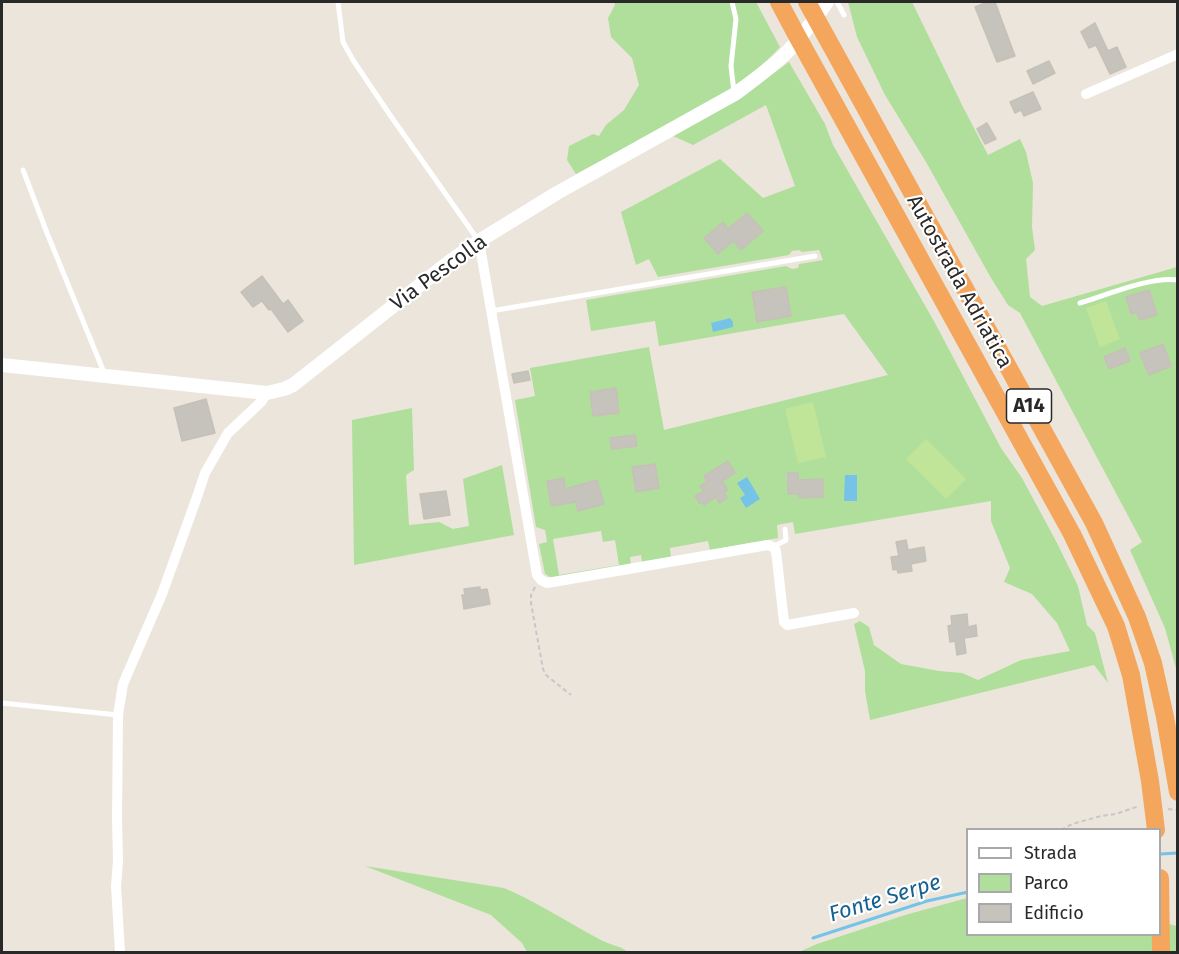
<!DOCTYPE html>
<html>
<head>
<meta charset="utf-8">
<style>
	body { margin:0 }
	#map { position:relative; width:1179px; height:954px; overflow:hidden; background:#ebe5dc; font-family:"Fira Sans",sans-serif }
	canvas { display:block }
	.frame { position:absolute; inset:0; border:3px solid #292929; pointer-events:none }
	.legend { position:absolute; left:966px; top:828px; width:195px; height:108px; box-sizing:border-box; background:#fff; border:2px solid #a9a9a9; margin:0; padding:8px 10px; list-style:none; font-size:18px; color:#292929 }
	.legend li { display:flex; align-items:center; gap:12px; height:30px }
	.legend b { width:30px; border:2px solid #a9a9a9 }
</style>
</head>
<body>
<div id="map">
<canvas width="1179" height="954"></canvas>
<div class="frame"></div>
<ul class="legend">
<li><b style="height:8px;background:#fff"></b>Strada</li>
<li><b style="height:16px;background:#afdf9b"></b>Parco</li>
<li><b style="height:16px;background:#c6c2bc"></b>Edificio</li>
</ul>
</div>
<script>
const ctx = document.querySelector('canvas').getContext('2d');
ctx.lineJoin = 'round';
function fillPath(path, color) {
  ctx.fillStyle = color;
  ctx.fill(path, 'evenodd');
}
function stroke(path, color, width, dash) {
  ctx.strokeStyle = color;
  ctx.lineWidth = width;
  ctx.lineCap = dash ? 'butt' : 'round';
  ctx.setLineDash(dash || []);
  ctx.stroke(path);
}
function drawText(font, color, halo, rows, align = 'center') {
  ctx.font = font + ' "Fira Sans",sans-serif';
  ctx.lineWidth = 4.5;
  ctx.setLineDash([]);
  ctx.textBaseline = 'middle';
  ctx.strokeStyle = halo;
  ctx.fillStyle = color;
  for (const [text, x, y, turn = 0] of rows) {
    ctx.save();
    ctx.translate(x, y);
    ctx.rotate((+turn || 0) * Math.PI / 180);
    ctx.textAlign = isNaN(turn) ? turn : align;
    if (halo) ctx.strokeText(text, 0, 0);
    ctx.fillText(text, 0, 0);
    ctx.restore();
  }
}
fillPath(new Path2D(`
	M614 2H756L780 47C750 80 714 100 674 121 642 139 609 157 576 174L567 160 569 146 593 134 599 136 606 125 624 110 639 85 632 58 611 37 608 18 615 5Z
	M848 2H912L963 107 988 155 1020 139 1026 152 1033 183 1032 227 1035 250 1026 259 1030 297 1042 306 1177 267V672L1165 628 1130 550 1142 542 1020 313 1008 305 991 278 926 162 885 95 857 37ZM1149 290 1137 312 1131 313 1126 297ZM1163 345 1171 366 1149 375 1140 353ZM1125 348 1130 361 1109 369 1104 357Z
	M789 62 825 124 833 145 935 323 1001 448 1022 478 1057 543 1078 586 1087 625 1095 633 1108 683 1094 665 870 720 865 691V671L854 624 860 621 869 627 874 645 901 664 939 671 962 673 978 680 1021 660 1070 651 1057 623 1032 594 1004 582 1010 568 991 521V501L795 534 793 522 777 525 778 538 710 550 708 541 670 548 671 558 642 563 641 555 630 557 631 565 552 578 545 574 539 544 547 542 545 530 536 527 515 400 535 396 530 368 649 347 664 430 888 375 844 314 659 346 655 321 591 331 586 300 786 266 792 269 798 268 799 264 823 260 819 250 802 252 799 250 792 251 789 255 658 277 649 259 636 265 621 212 720 159 763 198 795 186 766 105 693 145 673 136 738 99ZM747 213 763 231 741 250 733 241 718 254 705 237 723 222 728 229ZM786 287 790 316 757 322ZM728 461 735 473 722 481 727 490 724 492 727 498 719 503 715 496 710 499V501L704 504 702 502 699 503 695 496 704 491 701 486 707 482 704 476ZM654 464 656 473 646 482 658 480 659 488 636 492 633 467ZM797 473 798 480 823 479V497L799 498V494H788L786 474ZM597 480 604 504 579 511 572 487ZM601 531 603 542 615 540 619 565 559 575 553 539Z
	M412 408 414 470 406 475 409 525 439 522 453 529 469 526 463 479 502 465 514 535 354 565 352 420Z
	M365 866 504 888C537 902 567 922 599 939 609 945 619 945 628 952H527L522 943 491 915Z
	M967 898 968 934H1160V922L1177 926V952H799L817 944 905 915Z`), '#afdf9b');
fillPath(new Path2D(`
	M1106 301 1120 339 1100 347 1086 308Z
	M813 402 826 457 798 463 785 409Z
	M926 439 966 479 946 499 906 459Z`), '#c1e598');
fillPath(new Path2D(`
	M730 318 733 322V327L713 332 711 323Z
	M845 475H857V501H844Z
	M747 477 760 499 746 508 740 498 745 495 737 483Z`), '#75c4e7');
stroke(new Path2D(`
	M1160 854 1178 853
	M813 938 927 901 968 892`), '#75c4e7', 3);
const building = new Path2D(`
	M988 2H995L1015 56 997 62 975 7Z
	M1095 23 1108 51 1117 47 1126 67 1110 74 1096 45 1089 48 1081 32Z
	M1049 61 1055 73 1033 84 1027 71Z
	M1033 92 1041 109 1024 116 1021 110 1015 113 1010 102Z
	M987 123 996 139 985 144 977 129Z
	M747 213 763 231 741 250 733 241 718 254 704 238 723 222 728 229Z
	M262 276 283 304 288 300 303 321 288 332 271 309 269 310 262 301 253 307 241 292Z
	M786 287 791 316 757 322 752 292Z
	M1149 290 1157 315 1140 320 1137 312 1131 314 1126 297Z
	M1163 344 1171 366 1149 375 1140 353Z
	M1125 348 1130 361 1109 369 1104 357Z
	M528 371 530 380 514 383 512 374Z
	M616 388 619 413 593 416 590 392Z
	M206 399 215 433 182 441 174 408Z
	M635 435 637 446 612 449 610 438Z
	M728 461 735 473 722 481 728 490 724 492 727 498 719 503 716 497 704 505 702 502 699 503 695 496 704 491 700 486 707 482 704 476Z
	M655 464 659 488 636 492 632 467Z
	M787 473H798V480L823 479V497L799 498V494H788Z
	M564 478 565 489 597 480 604 504 578 511 576 502 551 506 547 481Z
	M446 491 450 515 424 519 420 494Z
	M906 540 908 550 924 547 926 561 911 564 912 571 898 573 897 569 893 570 891 557 899 556 896 542Z
	M480 587V590L487 589 490 604 464 609 462 595H465L464 589Z
	M967 614 968 627 976 625 977 636 964 638 966 653 957 655 955 641 950 642 948 626 952 625 951 616Z`);
fillPath(building, '#c6c2bc');
stroke(building, '#c6c1b6', 1.5);
stroke(new Path2D(`
	M535 587 531 595V603L543 669 546 675 571 695
	M1168 809 1178 810
	M1061 830 1072 824 1101 816 1116 814 1139 806`), '#c7c7c7', 2, [4.5, 3]);
stroke(new Path2D(`
	M338 2 343 42 353 60 390 115 478 240
	M732 2 736 19 731 66 734 92
	M837 2 844 15
	M23 170 47 233 105 375
	M1080 303C1107 295 1151 276 1178 280
	M491 311 815 256
	M773 547 786 540 785 529
	M2 703 118 715`), '#fff', 5);
stroke(new Path2D(`
	M1086 94 1178 54
	M479 241 537 575 541 580 547 583 768 545 773 547 776 551 784 622 787 625 854 613
	M120 952 116 886 118 861 117 819 118 715 123 684 162 594 197 497 205 473 228 433 261 402 267 393`), '#fff', 10);
stroke(new Path2D(`
	M2 365 267 393 284 389 293 385 449 262 479 241 557 193 735 94C751 82 768 70 783 56 800 40 814 20 827 2`), '#fff', 14);
stroke(new Path2D(`
	M779 2 796 34 1072 534 1116 626 1131 675 1150 781 1156 830
	M807 2 1094 523 1137 617 1153 663 1165 717 1178 792
	M1160 878 1161 952`), '#f5a65d', 18);
for (const [x, y, w] of [
	[1029,406,45]
]) {
  const box = new Path2D();
  box.roundRect(x - w / 2, y - 17, w, 34, 4.5);
  ctx.fillStyle = '#fff';
  ctx.fill(box);
  stroke(box, '#292929', 1.5);
}
drawText('bold 20px', '#292929', null, [
	["A14",1029,406]
]);
drawText('21px', '#292929', '#fff', [
	["Via Pescolla",439,273,-36],
	["Autostrada Adriatica",959,282,61]
]);
drawText('italic 22px', '#156192', '#fff', [
	["Fonte Serpe",885,899,-17]
]);
</script>
</body>
</html>
